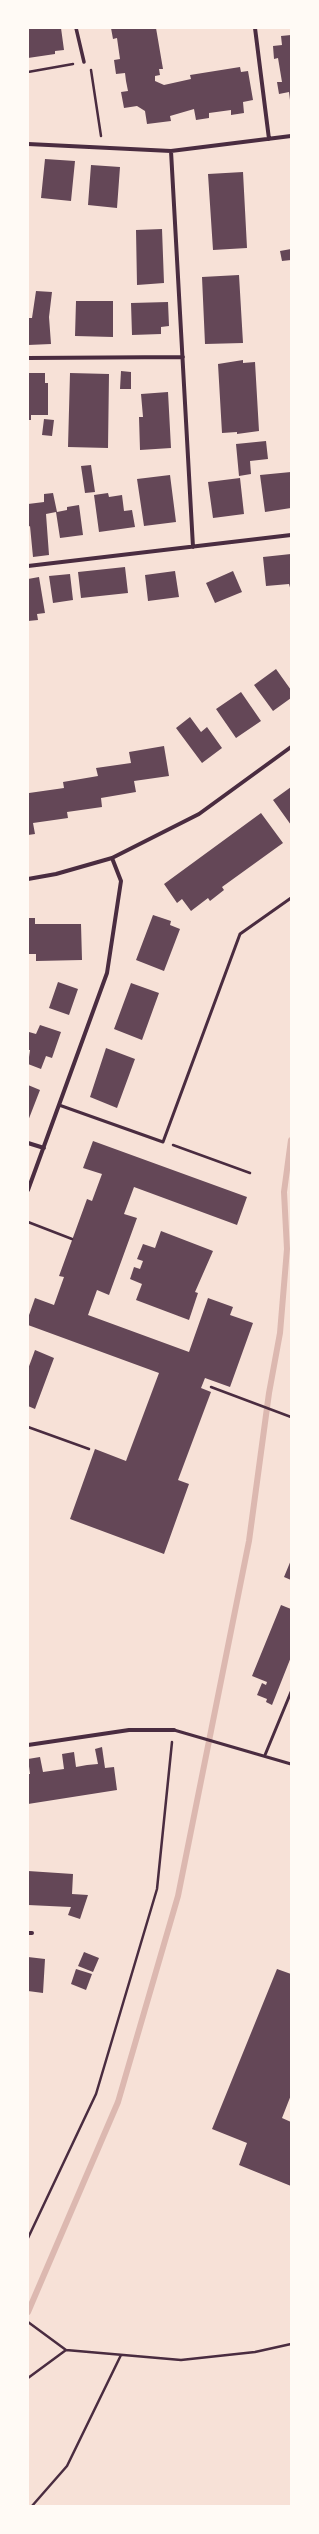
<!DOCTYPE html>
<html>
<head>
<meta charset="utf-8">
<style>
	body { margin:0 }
	#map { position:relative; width:319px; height:2534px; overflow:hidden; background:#f7e1d7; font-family:Barlow,sans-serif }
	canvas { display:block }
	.frame { position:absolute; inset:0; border:29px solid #fffaf5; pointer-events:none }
</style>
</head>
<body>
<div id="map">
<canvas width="319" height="2534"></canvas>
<div class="frame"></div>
</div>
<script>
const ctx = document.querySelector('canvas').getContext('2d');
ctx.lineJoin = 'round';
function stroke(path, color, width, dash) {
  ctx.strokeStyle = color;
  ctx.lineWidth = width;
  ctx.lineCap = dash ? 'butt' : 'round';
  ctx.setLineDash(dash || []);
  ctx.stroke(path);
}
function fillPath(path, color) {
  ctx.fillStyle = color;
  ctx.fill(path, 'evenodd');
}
stroke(new Path2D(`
	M28 2312 118 2102 178 1896 249 1541 269 1393 280 1333 287 1249 284 1192 291 1140`), '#dcb8b0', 6);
fillPath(new Path2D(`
	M28 28H61L64 50 55 51V54L28 58Z
	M111 28H156L163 69H159L160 75 155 76V81L164 85 191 79 190 75 240 67 241 72 248 71 253 100 243 102 244 113 231 115V110L209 113V118L196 120 194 109 170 116 171 121 147 124 145 111 137 106 124 108 121 92 128 91 126 81 125 73 116 74 114 60 120 59 117 38 113 39Z
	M291 35V100H290L289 92 279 94 277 82H282L278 58 274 59 273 46 282 45 281 36Z
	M45 159 75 161 71 201 41 198Z
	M91 165 120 167 117 208 88 205Z
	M243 172 247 248 213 250 208 174Z
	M162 229 164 283 137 285 136 230Z
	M291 249V260L282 261 280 251Z
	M239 275 243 343 205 344 202 277Z
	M36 291 52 292 49 317 51 344 28 345V318H32Z
	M76 301H113V337L75 336Z
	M168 302 169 326 161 327V334L132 335 131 303Z
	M243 360V363L255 362 259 431 237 434V432L222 433 218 364Z
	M121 371 131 372V389H120Z
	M28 373H45V383H48V415H31V420H28Z
	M70 373 109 374 108 448 68 447Z
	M168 392 171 448 140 450 139 417H143L141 394Z
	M44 419 54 420 52 436 42 435Z
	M266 441 268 459 250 461 251 474 239 476 236 444Z
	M91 465 95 492 85 493 81 466Z
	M291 472V508L265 512 260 475Z
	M170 475 176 522 144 526 137 479Z
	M240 478 244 514 213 518 208 482Z
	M53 493 57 512 67 510V507L79 505 83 535 60 538 56 512 46 514 49 555 33 557 30 526 28 527V504L44 502V494Z
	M108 493 109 497 122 495 124 511 132 510 135 527 99 532 94 495Z
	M291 554V591L289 584 266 586 263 557Z
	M125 567 128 593 81 598 78 572Z
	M175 571 179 597 148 601 145 575Z
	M233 571 242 592 215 603 206 583Z
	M70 574 73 600 53 603 49 576Z
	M39 577 45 613 37 614 38 620 28 621V579Z
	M276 669 291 690V698L273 711 254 685Z
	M241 692 261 721 236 738 216 709Z
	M190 717 201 732 207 727 222 748 202 763 176 728Z
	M164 746 169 776 134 781 136 792 101 798 102 807 67 812 68 818 33 823 35 834 28 835 29 793 64 788 63 782 98 776 96 768 131 763 129 752Z
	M291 787V825L273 800Z
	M261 813 283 843 222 887 224 890 210 901 208 898 191 911 182 899 177 903 164 884Z
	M153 915 171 921 170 925 180 929 164 971 136 960Z
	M28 918H35V924H81L82 960 36 961V954H28Z
	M58 982 78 989 69 1015 49 1008Z
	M131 983 159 993 142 1040 114 1029Z
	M40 1025 61 1032 52 1058 46 1056 41 1069 28 1064 30 1050H28V1036L29 1032 36 1034Z
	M106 1048 135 1059 117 1108 90 1097Z
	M28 1085 40 1090 28 1121Z
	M93 1141 247 1197 237 1225 134 1187 124 1214 137 1218 109 1295 97 1290 88 1315 189 1352 208 1298 233 1307 230 1315 253 1323 230 1387 205 1378 201 1388 211 1392 178 1480 189 1484 164 1554 70 1519 95 1449 126 1461 159 1373 28 1325V1318L35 1298 54 1305 64 1277 59 1276 87 1199 92 1201 102 1174 83 1168Z
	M161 1231 213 1251 195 1292 198 1293 189 1320 136 1300 142 1284 130 1279 134 1267 140 1269 143 1261 137 1259 143 1244 155 1248Z
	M35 1350 54 1358 35 1409 28 1406V1369Z
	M291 1560V1580L284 1577Z
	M281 1605 291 1609V1657L272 1705 266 1702 267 1699 257 1695 262 1683 266 1685 267 1682 252 1676Z
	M102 1747 105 1768 114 1767 117 1790 28 1804V1774H30L28 1759 40 1757 43 1772 64 1769 62 1754 74 1752 76 1767 87 1765 98 1764 95 1749Z
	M28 1871 73 1874 72 1894 88 1895 80 1919 68 1915 71 1907 28 1905Z
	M84 1952 99 1958 93 1972 78 1966Z
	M28 1957 45 1959 43 1993 28 1991Z
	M76 1969 92 1974 86 1990 71 1984Z
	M277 1969 291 1974V2095L282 2118 291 2122V2186L239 2165 247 2143 212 2129Z`), '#644757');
stroke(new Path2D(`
	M91 70 101 136
	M28 72 73 64
	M173 1145 250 1173
	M28 1222 72 1239
	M211 1387 291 1417
	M28 1427 89 1449
	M28 2238 96 2094 157 1889 172 1742
	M28 2322 66 2350 181 2360 255 2352 291 2344
	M28 2378 66 2350
	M32 2506 67 2466 121 2355`), '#4a2c40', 2.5);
stroke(new Path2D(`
	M59 1105 163 1142 240 934 291 898
	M174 1730 291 1764
	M265 1755 291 1692`), '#4a2c40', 3);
stroke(new Path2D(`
	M76 28 84 62`), '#4a2c40', 3.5);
stroke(new Path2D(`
	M255 28 269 139
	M28 144 171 151 291 136
	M171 151 193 547
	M28 358 183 357
	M28 566 291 535
	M28 879 56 874 112 858 199 814 291 747
	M28 1143 44 1148
	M28 1190 107 973 121 881 112 858
	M28 1745 129 1730H174
	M28 1933H32`), '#4a2c40', 4);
</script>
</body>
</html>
